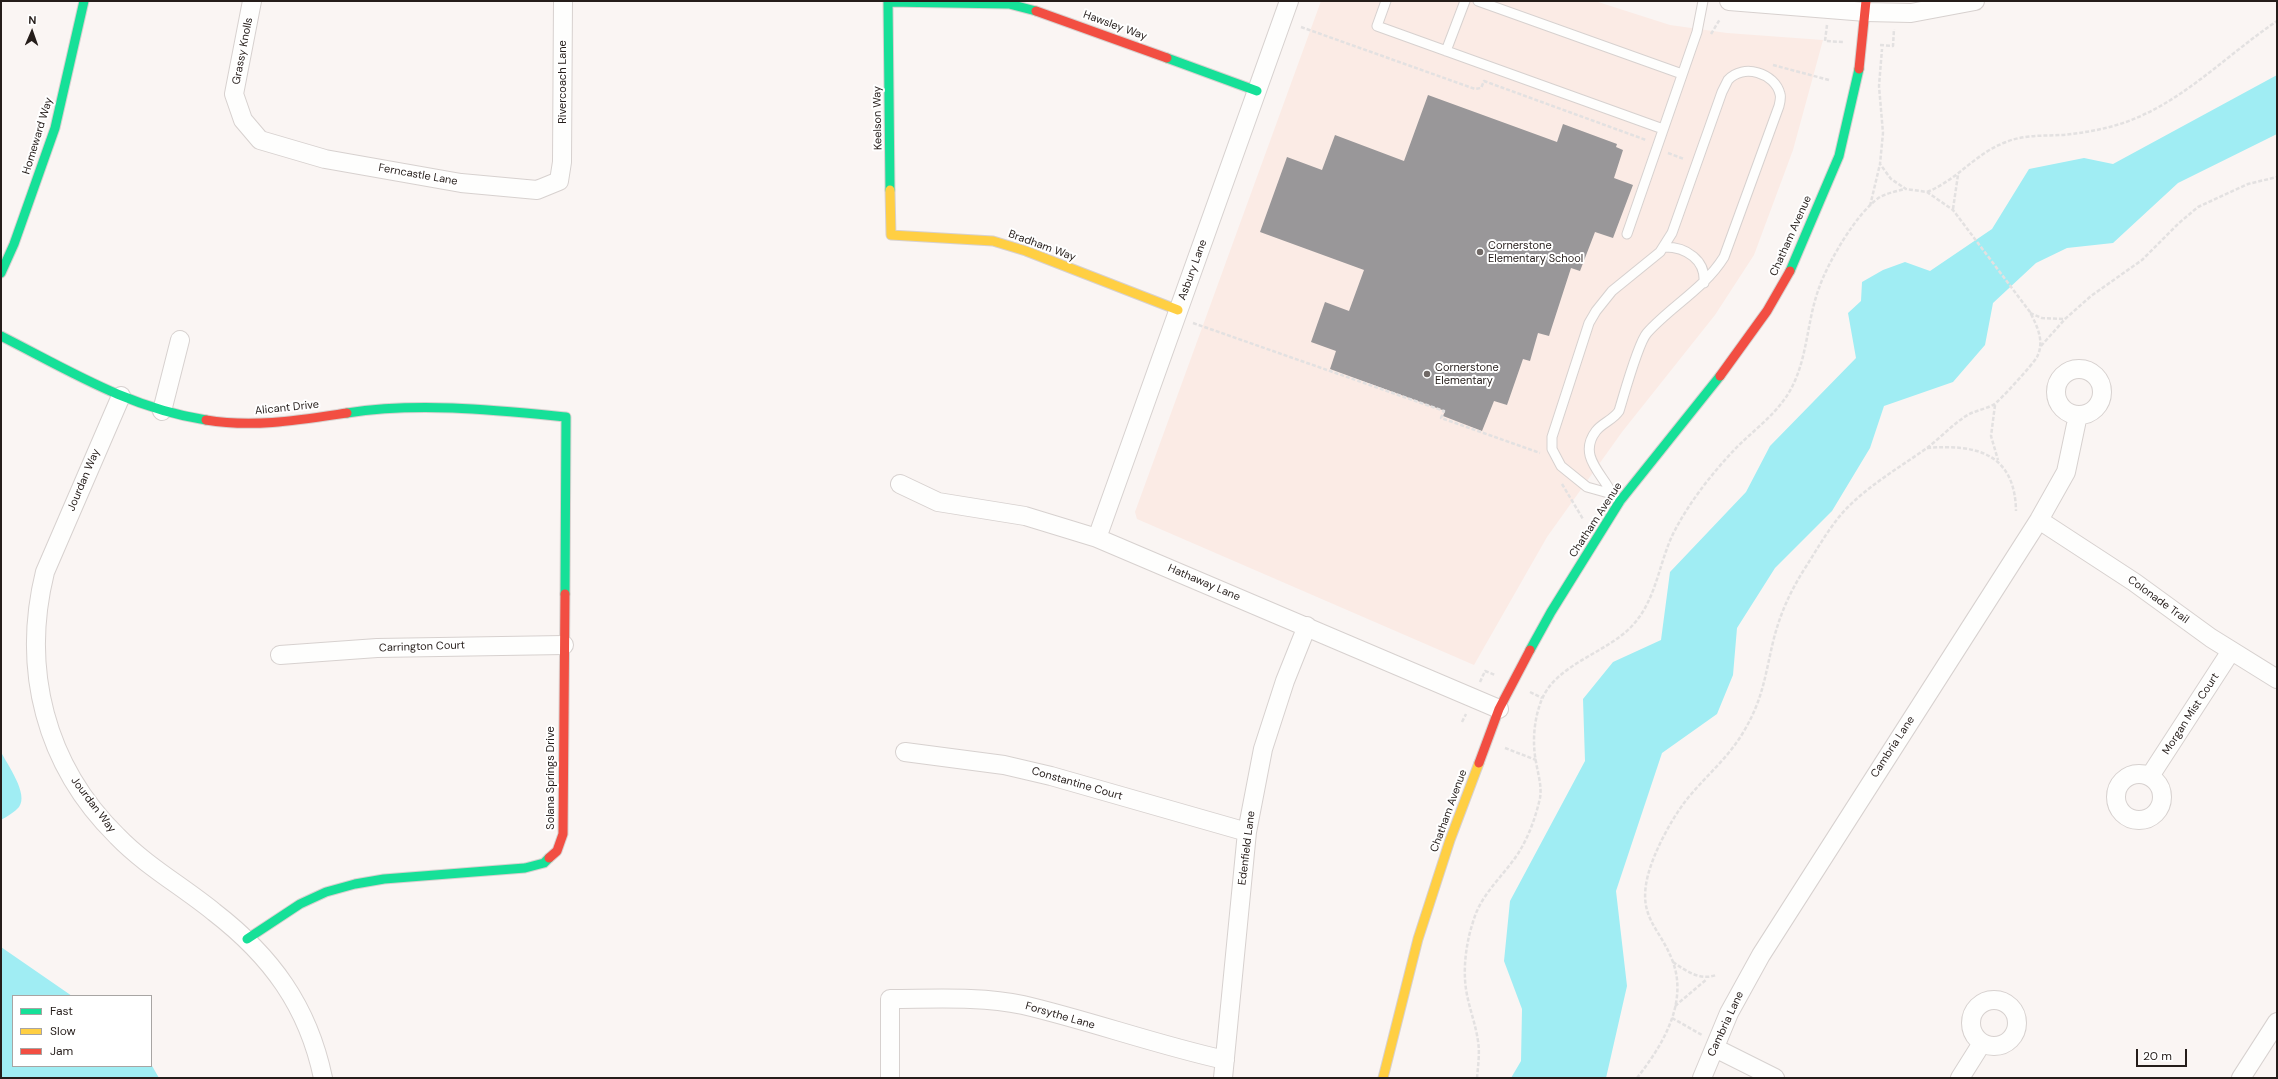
<!DOCTYPE html>
<html>
<head>
<meta charset="utf-8">
<style>
	body { margin:0 }
	#map { position:relative; width:2278px; height:1079px; overflow:hidden; background:#faf5f3; font-family:"DM Sans",sans-serif }
	canvas { display:block }
	.frame { position:absolute; inset:0; border:2px solid #251d1a; pointer-events:none }
	.legend { position:absolute; left:12px; top:995px; width:140px; height:72px; box-sizing:border-box; background:#fff; border:1px solid #a8a5a3; margin:0; padding:5px 7px; list-style:none; font-size:12px; color:#251d1a }
	.legend li { display:flex; align-items:center; gap:8px; height:20px }
	.legend b { width:20px; border:1px solid #a8a5a3 }
	.north { position:absolute; left:12px; top:12px; width:40px; height:40px; -webkit-text-stroke:3px #fff; paint-order:stroke; rotate:2deg; font-size:11px; font-weight:700; line-height:16px; text-align:center; color:#251d1a }
	.north::after { content:''; display:block; margin:auto; width:14px; height:18px; background:#251d1a; clip-path:polygon(50% 0,100% 100%,50% 72%,0 100%) }
	.scale { position:absolute; left:2136px; top:1049px; width:51px; height:18px; box-sizing:border-box; border:2px solid #251d1a; border-top:0; padding-left:5px; font-size:12px; line-height:14px; white-space:nowrap; color:#251d1a; -webkit-text-stroke:3px #fff; paint-order:stroke }
</style>
</head>
<body>
<div id="map">
<canvas width="2278" height="1079"></canvas>
<div class="frame"></div>
<ul class="legend">
<li><b style="height:5px;background:#16e098"></b>Fast</li>
<li><b style="height:5px;background:#ffcf43"></b>Slow</li>
<li><b style="height:5px;background:#f24e42"></b>Jam</li>
</ul>
<div class="north">N</div>
<div class="scale">20 m</div>
</div>
<script>
const ctx = document.querySelector('canvas').getContext('2d');
ctx.lineJoin = 'round';
function fillPath(path, color) {
  ctx.fillStyle = color;
  ctx.fill(path, 'evenodd');
}
function stroke(path, color, width, dash) {
  ctx.strokeStyle = color;
  ctx.lineWidth = width;
  ctx.lineCap = dash ? 'butt' : 'round';
  ctx.setLineDash(dash || []);
  ctx.stroke(path);
}
function drawText(font, color, halo, rows, align = 'center') {
  ctx.font = font + ' "DM Sans",sans-serif';
  ctx.lineWidth = 4;
  ctx.setLineDash([]);
  ctx.textBaseline = 'middle';
  ctx.strokeStyle = halo;
  ctx.fillStyle = color;
  for (const [text, x, y, turn = 0] of rows) {
    ctx.save();
    ctx.translate(x, y);
    ctx.rotate((+turn || 0) * Math.PI / 180);
    ctx.textAlign = isNaN(turn) ? turn : align;
    if (halo) ctx.strokeText(text, 0, 0);
    ctx.fillText(text, 0, 0);
    ctx.restore();
  }
}
fillPath(new Path2D(`
	M1321 1H1595L1670 25 1727 33 1823 40 1793 150 1754 255 1715 315 1622 432 1547 537 1474 665 1137 519 1135 512Z`), '#fbebe5');
fillPath(new Path2D(`
	M2277 75V134L2178 183 2113 243 2067 248 2036 263 1993 303 1985 345 1953 382 1884 406 1870 448 1832 511 1775 568 1737 628 1733 675 1717 714 1662 753 1616 891 1627 986 1606 1078H1511L1521 1061 1522 1009 1504 961 1510 901 1585 761 1583 699 1613 662 1661 640 1670 572 1746 492 1770 446 1856 358 1848 313 1861 301 1862 282 1883 270 1905 262 1930 271 1992 229 2029 169 2084 158 2113 164Z
	M1 752C7 764 29 794 19 807 15 812 6 817 1 820Z
	M1 947 72 996H13V1066H151V1064L159 1078H1Z`), '#a0edf3');
fillPath(new Path2D(`
	M1428 95 1557 142 1563 124 1617 144 1616 147 1623 150 1614 178 1633 185 1613 238 1595 232 1580 271 1571 268 1549 336 1538 333 1530 361 1523 359 1507 405 1494 401 1482 431 1443 416 1445 411 1330 369 1336 351 1311 342 1325 302 1349 311 1364 270 1260 232 1287 157 1322 170 1335 135 1404 161Z`), '#999799');
const lane = new Path2D(`
	M1386 1 1377 26 1663 129
	M1478 1 1682 74
	M1446 51 1465 1
	M1627 234 1697 32 1703 1
	M1665 247C1686 247 1706 260 1704 283
	M1612 494C1603 474 1577 456 1596 431 1602 423 1613 420 1619 411 1624 395 1638 343 1647 333 1671 306 1704 289 1724 257L1779 106C1780 102 1781 97 1780 94 1775 73 1743 63 1728 80 1726 84 1724 88 1722 92L1672 233 1660 252 1612 291 1596 311 1589 323 1552 437V449L1561 466 1587 487 1612 494 1620 501`);
const street = new Path2D(`
	M252 1 234 94 243 120 260 140 325 159 461 183 537 190 559 181 562 162 563 1
	M1729 1 1866 12 1911 13 1975 1
	M2056 392a23 23 0 1 1 46 0a23 23 0 1 1-46 0Z
	M121 396 45 572C21 669 45 765 117 836 146 866 182 886 214 912 271 956 308 1006 323 1078
	M162 411 180 340
	M900 484 938 502 1025 516 1097 538 1499 709
	M2039 520 2134 582 2211 638 2277 679
	M1097 538 1289 1
	M280 655 377 648 564 645
	M905 752 1004 765 1051 776 1247 832
	M2116 797a23 23 0 1 1 46 0a23 23 0 1 1-46 0Z
	M2150 776 2231 651
	M1971 1023a23 23 0 1 1 46 0a23 23 0 1 1-46 0Z
	M1715 1048 1775 1078
	M890 1078V999C934 999 981 996 1023 1005 1091 1021 1157 1045 1225 1060
	M1223 1078 1247 832 1263 749 1285 681 1307 626
	M1702 1078 1729 1013 1761 955 2039 520 2066 472 2078 415
	M1960 1078 1982 1043
	M2241 1078 2277 1022`);
const fast = new Path2D(`
	M1167 58 1257 91
	M890 190 888 2 1009 4 1036 11
	M1790 271 1839 156 1859 69
	M1 273 14 244 55 128 84 1
	M1 336C70 371 129 408 206 420
	M347 413C419 402 494 410 566 417L565 594
	M1530 650 1551 612 1620 501 1720 376
	M247 939 300 904 326 892 355 884 384 879 525 868 544 863 549 858`);
const slow = new Path2D(`
	M890 190 891 235 993 241 1026 251 1178 310
	M1383 1078 1418 939 1450 840 1479 763`);
const jam = new Path2D(`
	M1036 11 1167 58
	M1859 69 1866 1
	M1720 376 1767 311 1790 271
	M206 420C254 428 300 420 347 413
	M1479 763 1499 709 1530 650
	M549 858 557 851 563 834 565 594`);
stroke(lane, '#d7d1cf', 11);
stroke(street, '#d7d1cf', 20);
stroke(fast, '#d7d1cf', 11);
stroke(slow, '#d7d1cf', 11);
stroke(jam, '#d7d1cf', 11);
stroke(new Path2D(`
	M1827 25 1825 41 1843 42
	M1301 27 1475 89 1481 88 1484 81 1646 140
	M1711 34 1720 19
	M1880 45 1893 46 1894 29
	M1773 65 1829 80
	M1668 153 1684 159
	M1927 192C1959 179 1974 154 2006 142 2028 133 2050 137 2072 134 2088 132 2104 129 2120 124 2180 105 2225 56 2277 21
	M1870 206 1880 164
	M1953 209 1958 175
	M2030 313 2042 318 2065 319
	M1193 323 1444 411 1441 418 1540 453
	M2041 346 2065 319 2091 296 2142 260 2179 223 2198 207 2248 184 2277 177
	M1995 405 1991 436 1998 460
	M1927 448C1976 444 2015 453 2016 511
	M1562 484 1583 519
	M1480 682 1485 671 1495 675
	M1530 692 1542 698
	M1462 722 1466 714
	M1505 748 1536 760
	M1673 962C1686 971 1700 981 1716 975
	M1675 1006 1707 979
	M1672 1018 1702 1035
	M1477 1078C1478 1066 1480 1053 1478 1041 1475 1020 1466 1001 1465 979 1464 961 1467 940 1473 922 1481 893 1504 876 1519 852 1529 836 1536 816 1540 798 1542 786 1538 774 1536 762 1532 742 1534 718 1542 699 1557 664 1606 653 1631 627 1657 600 1658 564 1674 532 1690 501 1713 472 1737 447 1754 430 1775 415 1788 394 1808 362 1806 323 1819 288 1828 262 1857 212 1880 197 1888 193 1897 191 1905 189
	M1637 1078C1662 1046 1688 1004 1673 962 1660 927 1637 918 1648 875 1654 852 1670 822 1684 803 1703 778 1728 759 1744 731 1764 697 1765 674 1774 638 1781 611 1792 588 1807 565 1819 546 1832 523 1848 507 1871 484 1900 467 1927 448 1939 439 1950 427 1963 418 1972 411 1983 410 1993 405 1998 403 2034 363 2037 357 2045 341 2037 326 2030 312L1953 210 1927 192 1906 189 1891 179 1880 164 1883 133 1879 86 1882 49`), '#e3e1e1', 2.5, [4, 2]);
stroke(lane, '#fefefd', 9);
stroke(street, '#fefefd', 18);
stroke(fast, '#16e098', 9);
stroke(slow, '#ffcf43', 9);
stroke(jam, '#f24e42', 9);
for (const [x, y, r, color] of [
	[1480,252,4,"#706966"],
	[1427,374,4,"#706966"]
]) {
  const dot = new Path2D();
  dot.arc(x, y, r, 0, 2 * Math.PI);
  ctx.fillStyle = color;
  ctx.fill(dot);
  stroke(dot, '#fff', 1.5);
}
drawText('11px', '#251d1a', '#fff', [
	["Hawsley Way",1115,26,20],
	["Grassy Knolls",243,51,-79],
	["Rivercoach Lane",563,82,-90],
	["Keelson Way",878,118,-91],
	["Homeward Way",38,136,-73],
	["Ferncastle Lane",418,175,10],
	["Chatham Avenue",1791,236,-66],
	["Bradham Way",1042,246,20],
	["Asbury Lane",1193,270,-70],
	["Alicant Drive",287,408,-6],
	["Jourdan Way",84,480,-67],
	["Chatham Avenue",1596,520,-57],
	["Hathaway Lane",1204,583,23],
	["Colonade Trail",2158,600,36],
	["Carrington Court",422,647,-2],
	["Morgan Mist Court",2191,714,-57],
	["Cambria Lane",1893,747,-57],
	["Solana Springs Drive",551,778,-90],
	["Constantine Court",1077,784,16],
	["Jourdan Way",93,805,53],
	["Chatham Avenue",1449,811,-70],
	["Edenfield Lane",1247,848,-83],
	["Forsythe Lane",1060,1016,16],
	["Cambria Lane",1726,1024,-65]
]);
drawText('11px', '#251d1a', '#fff', [
	["Cornerstone",1488,246],
	["Elementary School",1488,259],
	["Cornerstone",1435,368],
	["Elementary",1435,381]
], 'left');
</script>
</body>
</html>
